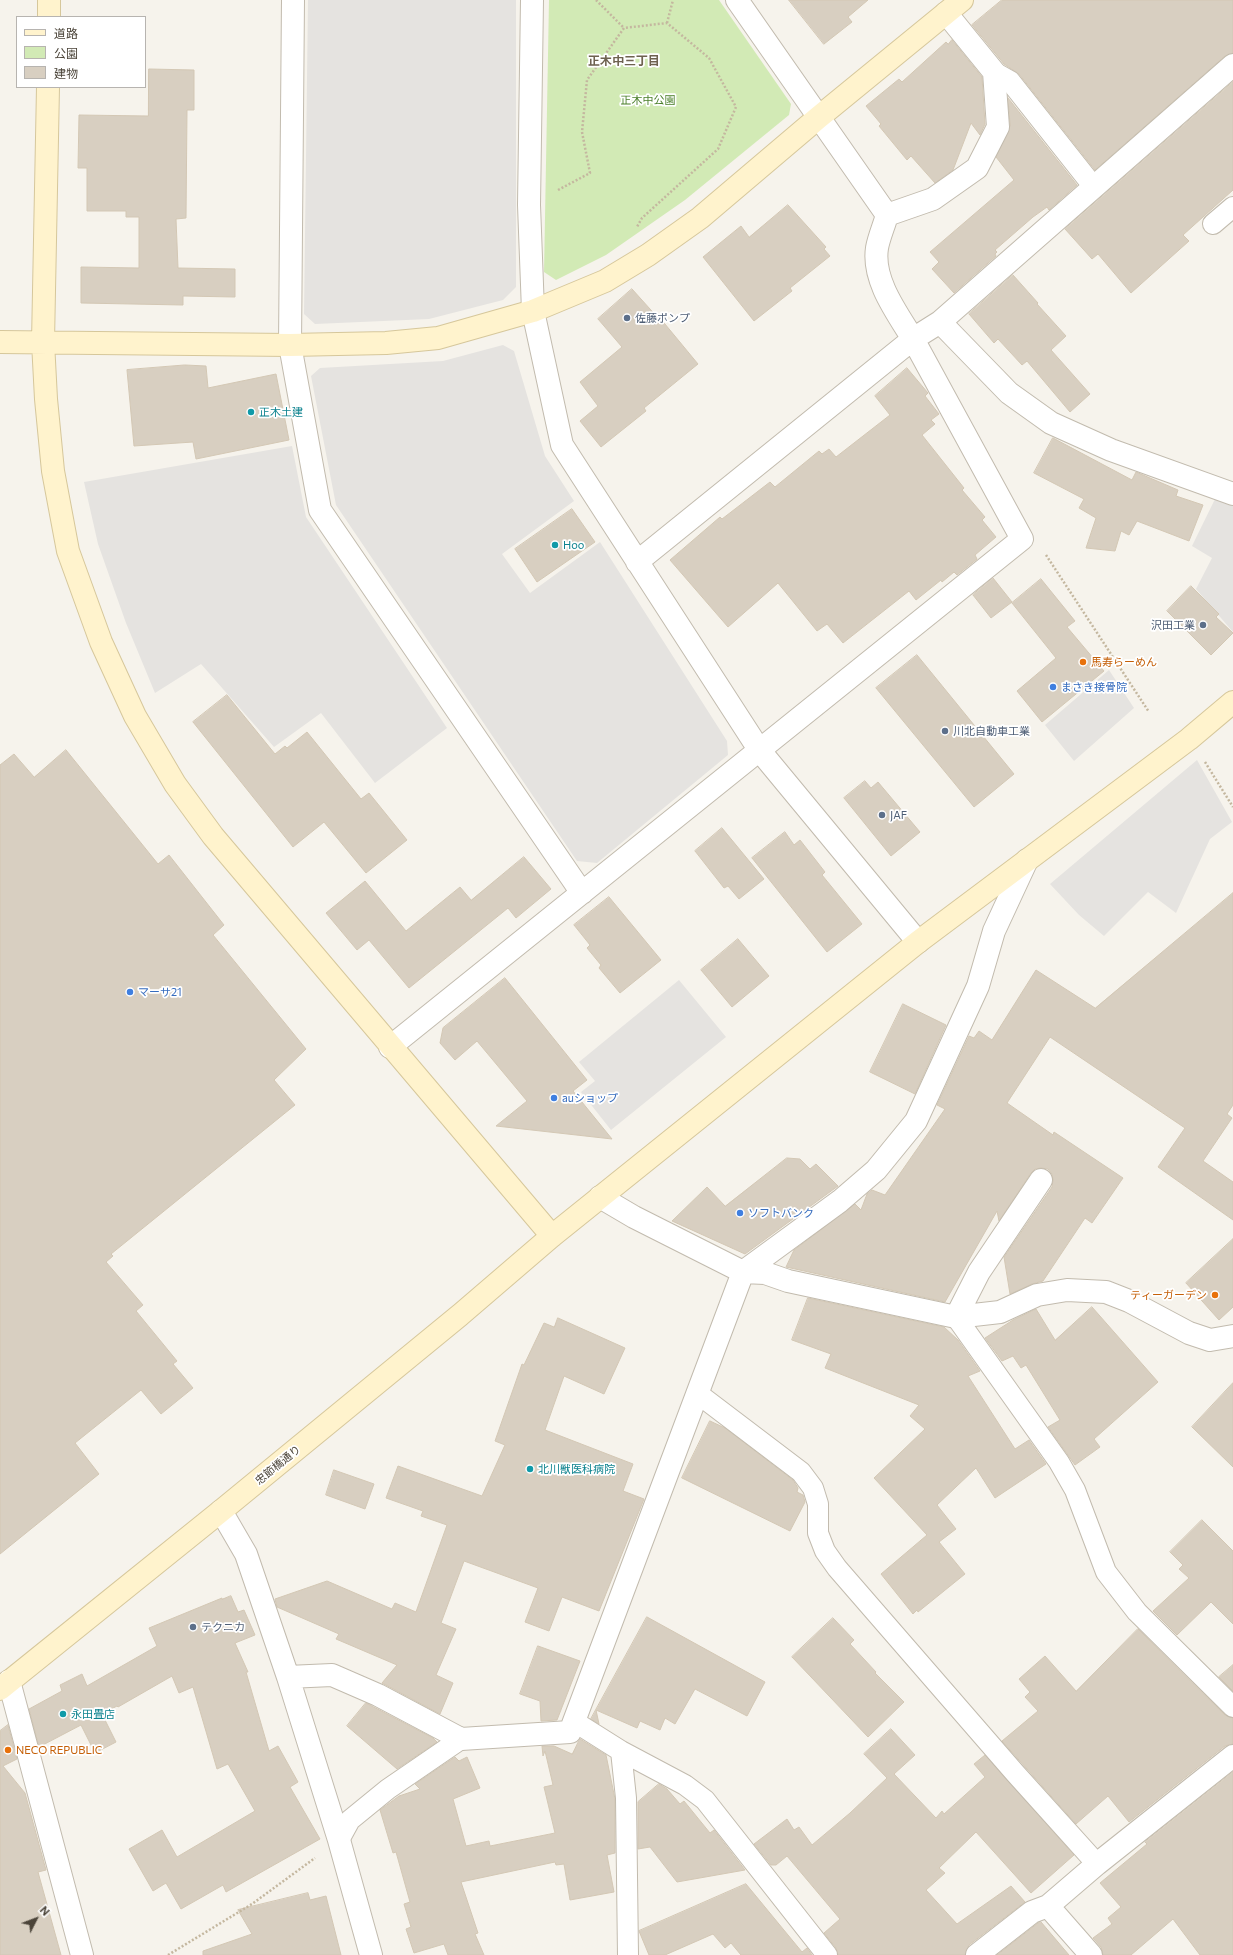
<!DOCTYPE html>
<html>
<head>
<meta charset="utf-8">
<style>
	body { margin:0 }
	#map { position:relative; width:1233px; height:1955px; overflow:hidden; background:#f6f3ec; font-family:Commissioner,"Noto Sans JP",sans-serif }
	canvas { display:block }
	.legend { position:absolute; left:16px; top:16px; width:130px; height:72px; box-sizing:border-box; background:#fff; border:1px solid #b7b4b0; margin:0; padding:5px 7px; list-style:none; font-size:12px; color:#4b4439 }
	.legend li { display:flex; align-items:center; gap:8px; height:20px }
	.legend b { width:20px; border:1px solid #b7b4b0 }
	.north { position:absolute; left:16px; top:1899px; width:40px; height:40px; -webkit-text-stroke:3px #fff; paint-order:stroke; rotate:48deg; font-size:11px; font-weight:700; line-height:16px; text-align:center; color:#4b4439 }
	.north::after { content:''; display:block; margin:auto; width:14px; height:18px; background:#4b4439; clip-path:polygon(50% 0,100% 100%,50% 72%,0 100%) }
</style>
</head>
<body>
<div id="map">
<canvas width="1233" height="1955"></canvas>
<ul class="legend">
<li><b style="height:5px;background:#fff3cd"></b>道路</li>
<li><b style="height:11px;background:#d2eab5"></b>公園</li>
<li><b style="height:11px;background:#d8cfc1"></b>建物</li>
</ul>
<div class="north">N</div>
</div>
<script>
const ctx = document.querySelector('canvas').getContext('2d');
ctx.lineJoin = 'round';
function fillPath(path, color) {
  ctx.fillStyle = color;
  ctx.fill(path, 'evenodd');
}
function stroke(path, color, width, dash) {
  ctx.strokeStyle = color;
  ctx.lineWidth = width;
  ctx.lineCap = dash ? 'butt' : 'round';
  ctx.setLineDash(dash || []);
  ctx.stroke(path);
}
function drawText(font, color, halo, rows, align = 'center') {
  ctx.font = font + ' Commissioner,"Noto Sans JP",sans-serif';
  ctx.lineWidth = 3.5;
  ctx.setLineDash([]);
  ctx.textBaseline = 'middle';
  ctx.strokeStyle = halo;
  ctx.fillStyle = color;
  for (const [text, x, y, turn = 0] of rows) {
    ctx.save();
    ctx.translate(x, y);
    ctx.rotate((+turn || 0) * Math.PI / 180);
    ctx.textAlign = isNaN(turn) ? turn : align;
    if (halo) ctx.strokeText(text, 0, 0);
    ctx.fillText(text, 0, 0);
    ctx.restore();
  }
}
fillPath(new Path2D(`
	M549 0H719L791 104 789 115 685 200 606 255 556 280 544 272Z`), '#d2eab5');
fillPath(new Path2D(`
	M308 0H516V287L503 300 429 319 315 324 304 314Z
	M503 345 514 351 545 456 574 501 502 554 530 593 600 542 727 741 728 755 597 863 577 861 336 505 311 376 320 368 443 361Z
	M292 446 306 517 447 728 375 783 321 713 274 747 201 664 155 693 126 623 98 544 84 482Z
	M1216 497 1233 503V632L1196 589 1212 558 1192 546Z
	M1109 670 1134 708 1074 761 1045 725Z
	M1197 760 1232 822 1210 839 1176 913 1148 892 1104 936 1079 915 1050 884Z
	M679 980 726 1037 611 1130 581 1092 595 1081 579 1062Z`), '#e5e3e0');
const building = new Path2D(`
	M789 0H868L848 17 852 22 824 44Z
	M1002 0H1233V53L1225 56 1095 170 1019 74 1004 64 972 25Z
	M952 40 982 77 985 124 980 135 971 123 953 170 935 183 911 156 907 160 879 126 881 124 866 106 899 79 902 82 946 42 948 44Z
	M149 69 194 70V110H187L186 218 176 219 178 268 235 269V297L183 296V305L81 303V267L139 268V217H126V211H87V168H78L79 115 148 116Z
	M1233 82V190L1183 235 1189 241 1131 293 1098 254 1092 259 1065 229Z
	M1008 98 1077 185 1049 210 1047 207 1033 217 995 250 997 252 995 254 996 256 954 293 932 269 939 262 930 252 1014 180 996 157 1010 126Z
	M788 205 826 247 824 249 830 256 790 288 792 291 754 321 703 257 741 226 749 237Z
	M1013 275 1038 303 1037 304 1066 336 1051 350 1090 394 1070 412 1027 361 1022 365 998 339 994 343 969 314Z
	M632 289 659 319 660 318 698 364 644 408 646 411 601 447 580 421 598 406 580 382 622 347 598 319Z
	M185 365 206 366 208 388 276 374 289 440 196 459 193 442 134 446 127 370Z
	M907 368 928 393 925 396 939 414 931 420 935 424 922 435 964 488 962 490 985 517 982 520 996 537 975 555 977 559 957 575 954 572 942 582 941 580 916 600 909 591 843 643 827 624 817 631 778 583 728 627 670 560 720 517 722 519 770 482 775 487 819 451 822 454 829 449 836 457 890 415 875 396Z
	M1053 438 1132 480 1136 472 1178 490 1176 496 1203 505 1189 541 1137 521 1129 535 1121 531 1115 551 1086 548 1096 518 1079 508 1084 499 1034 473Z
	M572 509 595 542 537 582 515 549Z
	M993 578 1012 602 991 618 973 595Z
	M1041 579 1075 621 1067 627 1104 671 1042 722 1017 691 1056 658 1012 603Z
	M1191 586 1219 614 1216 617 1233 633 1211 655 1167 611Z
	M917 655 1014 774 974 807 876 688Z
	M227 695 275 754 285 746 287 748 307 732 361 799 369 793 407 840 366 873 324 822 293 847 193 722Z
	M66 750 158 864 169 855 224 925 213 935 306 1049 274 1080 295 1105 111 1254 113 1256 106 1262 143 1305 136 1311 177 1361 173 1364 193 1388 161 1414 141 1390 75 1443 99 1474 0 1554V765L14 754 34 777Z
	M865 781 871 788 878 782 920 832 891 856 844 798Z
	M722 828 764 879 739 899 728 886 724 888 695 851Z
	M785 832 794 845 800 840 825 872 822 875 862 924 827 952 752 858Z
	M524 857 551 889 516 918 508 908 409 988 369 940 357 950 326 913 365 881 406 931 460 887 471 900Z
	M1233 893V1105L1227 1114 1232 1118 1203 1161 1233 1182V1220L1158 1167 1185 1128 1050 1037 1007 1103 1053 1135 1054 1132 1123 1178 1092 1223 1085 1218 1043 1281 1032 1284 1010 1294 1004 1257 1052 1187 1053 1180 1052 1174 1048 1169 1041 1168 1035 1169 1031 1173 999 1221 997 1211 945 1302 786 1267 794 1250 855 1204 861 1210 867 1194 872 1190 885 1195 945 1109 937 1105 969 1036 974 1038 979 1031 992 1040 1036 970 1095 1008Z
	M609 897 661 960 620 993 599 968 601 965 587 948 590 945 574 925Z
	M738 939 769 976 732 1007 701 970Z
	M505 978 587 1080 573 1091 612 1139 496 1126 527 1101 477 1041 455 1060 440 1043 443 1028Z
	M903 1004 946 1025 915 1094 870 1072Z
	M787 1158 800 1159 810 1169 816 1164 838 1186 745 1254 672 1221 707 1187 725 1206Z
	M1233 1239V1307L1219 1320 1186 1283Z
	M808 1298 944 1327 958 1340 980 1371 968 1376 1015 1449 1029 1440 1046 1464 995 1498 976 1468 937 1505 956 1529 939 1542 965 1574 918 1612 917 1610 913 1614 881 1574 927 1535 874 1478 925 1429 910 1416 919 1405 825 1368 831 1354 792 1340Z
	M1092 1307 1158 1382 1094 1439 1100 1447 1075 1465 1048 1427 1060 1420 1026 1365 1021 1368 1013 1356 1002 1361 985 1338 1013 1320 1036 1309 1055 1340Z
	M558 1318 625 1348 604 1394 564 1376 545 1430 633 1464 623 1491 644 1499 599 1611 562 1597 549 1631 525 1622 538 1588 464 1561 441 1623 456 1629 436 1675 453 1683 440 1714 382 1683 397 1665 336 1639 339 1634 277 1607 275 1599 327 1581 392 1609 395 1603 416 1612 447 1525 421 1516 423 1511 386 1498 398 1466 482 1496 505 1445 495 1441 522 1364 524 1365 544 1323 554 1327Z
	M1233 1383V1467L1192 1427Z
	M710 1421 725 1428 793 1480 798 1488 797 1492 803 1495 805 1502 790 1531 682 1478Z
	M334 1470 374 1484 365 1509 326 1495Z
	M1202 1520 1233 1551V1624L1211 1602 1177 1635 1153 1611 1189 1578 1179 1569 1183 1565 1170 1552Z
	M231 1596 238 1612 244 1610 255 1635 235 1643 248 1672H246L269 1751 278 1746 298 1782 290 1787 320 1839 226 1892 223 1885 181 1909 166 1883 153 1891 129 1849 162 1830 177 1857 255 1811 228 1764 217 1769 193 1687 179 1693 172 1676 118 1707 117 1706 102 1714 116 1742 95 1753 81 1725 39 1747 29 1709 62 1691 60 1685 82 1674 87 1686 157 1646 149 1628 222 1598V1599Z
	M647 1617 765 1682 747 1716 695 1689 675 1724 665 1718 660 1730 640 1721 637 1728 596 1710 599 1724 591 1719Z
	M833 1618 854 1640 850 1644 876 1672 875 1673 904 1702 868 1737 792 1657Z
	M1138 1629 1225 1715 1233 1718V1744L1225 1746 1129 1822 1108 1796 1076 1824 1002 1741 1038 1711 1025 1697 1030 1692 1019 1679 1045 1656 1076 1691Z
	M538 1646 580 1661 557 1720 541 1721 540 1701 520 1694Z
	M1233 1665V1691L1219 1677Z
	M366 1703 433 1738 437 1742 397 1769 347 1726Z
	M8 1725 17 1759 3 1766 25 1793 46 1870 38 1872 61 1955H0V1731Z
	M891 1729 915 1755 894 1774 936 1818 942 1811 944 1814 985 1777 974 1764 985 1755 1074 1855 1031 1893 976 1832 939 1868 945 1873 926 1890 957 1924 1011 1886 1025 1902 969 1945 965 1955H838L836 1948 824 1933 840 1919 787 1856 776 1865H771L754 1844 787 1819 794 1830 799 1827 812 1845 850 1813 887 1778 864 1754Z
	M580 1739 606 1755 615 1799V1853L607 1855 614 1892 570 1900 564 1864 556 1865 555 1862 461 1882 478 1933 475 1934 484 1955H448L444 1944 414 1953 406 1929 411 1927 404 1904 410 1902 396 1852 393 1853 380 1810 399 1796 420 1789 415 1784 455 1757 459 1761 467 1757 480 1788 453 1799 466 1846 489 1841 490 1846 555 1833 544 1787 553 1785 545 1751 543 1756 542 1746H554L572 1754Z
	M1233 1772V1955H1200L1173 1919 1131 1955H1103L1101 1947 1093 1938 1112 1924 1108 1918 1121 1907 1100 1883 1147 1844 1145 1842Z
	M659 1784 667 1789 680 1804 684 1801 710 1833 714 1830 745 1870 677 1882 650 1847 638 1849V1802Z
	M746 1884 802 1952 807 1948 812 1955H741L731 1943 725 1948 713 1934 665 1955H649L639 1931Z
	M308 1893 310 1900 326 1896 341 1955H203V1951L252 1934 238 1910Z
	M1041 1922 1069 1955H997L1038 1923Z`);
fillPath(building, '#d8cfc1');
stroke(building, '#d3c7b4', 1);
const lane = new Path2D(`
	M994 72 1010 81 1093 186
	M1213 224 1233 207
	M956 1317 1059 1462 1075 1490 1106 1572 1137 1612 1233 1707
	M697 1393 801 1472 813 1488 818 1504V1533L825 1551 837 1568 1015 1773 1097 1864
	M575 1722 621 1751 685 1785 705 1800 827 1955
	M621 1751 626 1798 628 1955
	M339 1840 350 1820 388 1789 461 1739`);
const street = new Path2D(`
	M293 0 290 345 320 510 582 893
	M532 0 529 205 533 311 562 445 760 751 918 942
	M737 0 887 215
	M887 215 933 199 977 168 998 127 994 72 946 13
	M940 322 1009 393 1051 423 1111 450 1233 494
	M637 562 913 339 940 322 1233 65
	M390 1047 1022 539 913 339C897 313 872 280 877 248 879 237 884 226 887 215
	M600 1197 634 1217 743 1272 765 1273 788 1281 956 1317 1000 1312 1037 1295 1067 1290 1106 1292 1129 1301 1189 1333 1210 1340 1233 1336
	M956 1317 979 1272 1041 1180
	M221 1511 246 1554 288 1677 339 1840 371 1955
	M288 1677 332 1675 378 1695 461 1739 570 1732 743 1272 840 1201 876 1170 916 1121 978 986 994 931 1027 860
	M9 1681 82 1955
	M1048 1906 1091 1955
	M977 1955 1032 1912 1048 1906 1097 1864 1233 1756`);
const secondary = new Path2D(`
	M49 17V0
	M48 87 43 342 46 399 53 471 68 551 101 642 135 716 175 784 213 836 552 1236
	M0 342 290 345 386 343 438 338 533 311 605 281 648 255 700 218 819 117 962 0
	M0 1689 221 1511 460 1315 552 1236 918 942 1189 739 1233 702`);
stroke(lane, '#c2bbae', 22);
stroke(street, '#c2bbae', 24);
stroke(secondary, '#d6c79b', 24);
stroke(new Path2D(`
	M596 0 624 28
	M667 23 673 0
	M558 190 590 173 582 132 587 80 624 28 667 23 709 58 736 107 718 149 642 218 637 227
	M1046 555 1149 712
	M1205 762 1233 807
	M168 1955 252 1904 315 1858`), '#c4b79f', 2.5, [2, 2]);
stroke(lane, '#fff', 20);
stroke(street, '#fff', 22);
stroke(secondary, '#fff3cd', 22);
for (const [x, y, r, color] of [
	[627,318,4,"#5c6f8a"],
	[251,412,4,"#0f9aa8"],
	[555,545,4,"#0f9aa8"],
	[1203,625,4,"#5c6f8a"],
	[1083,662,4,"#e8710a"],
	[1053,687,4,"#3f7fe0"],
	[945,731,4,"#5c6f8a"],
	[882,815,4,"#5c6f8a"],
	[130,992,4,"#3f7fe0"],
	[554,1098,4,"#3f7fe0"],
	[740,1213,4,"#3f7fe0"],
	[1215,1295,4,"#e8710a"],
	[530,1469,4,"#0f9aa8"],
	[193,1627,4,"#5c6f8a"],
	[63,1714,4,"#0f9aa8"],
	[8,1750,4,"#e8710a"]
]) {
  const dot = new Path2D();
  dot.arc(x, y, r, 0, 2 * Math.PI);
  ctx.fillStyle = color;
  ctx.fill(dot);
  stroke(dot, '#fff', 1.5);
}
drawText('11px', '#4a7f2a', '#fff', [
	["正木中公園",648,100]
]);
drawText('11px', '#4e5e75', '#fff', [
	["佐藤ポンプ",635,318],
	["沢田工業",1195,625,"right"],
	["川北自動車工業",953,731],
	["JAF",890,815],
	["テクニカ",201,1627]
], 'left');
drawText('11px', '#0d838f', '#fff', [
	["正木土建",259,412],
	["Hoo",563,545],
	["北川獣医科病院",538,1469],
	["永田畳店",71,1714]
], 'left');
drawText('11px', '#c56008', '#fff', [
	["馬寿らーめん",1091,662],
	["ティーガーデン",1207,1295,"right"],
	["NECO REPUBLIC",16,1750]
], 'left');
drawText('11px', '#366cbe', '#fff', [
	["まさき接骨院",1061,687],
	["マーサ21",138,992],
	["auショップ",562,1098],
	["ソフトバンク",748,1213]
], 'left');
drawText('11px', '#4b4439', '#fff', [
	["忠節橋通り",278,1465,-39]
]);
drawText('bold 12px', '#6e6250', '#fff', [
	["正木中三丁目",624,61]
]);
</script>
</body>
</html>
